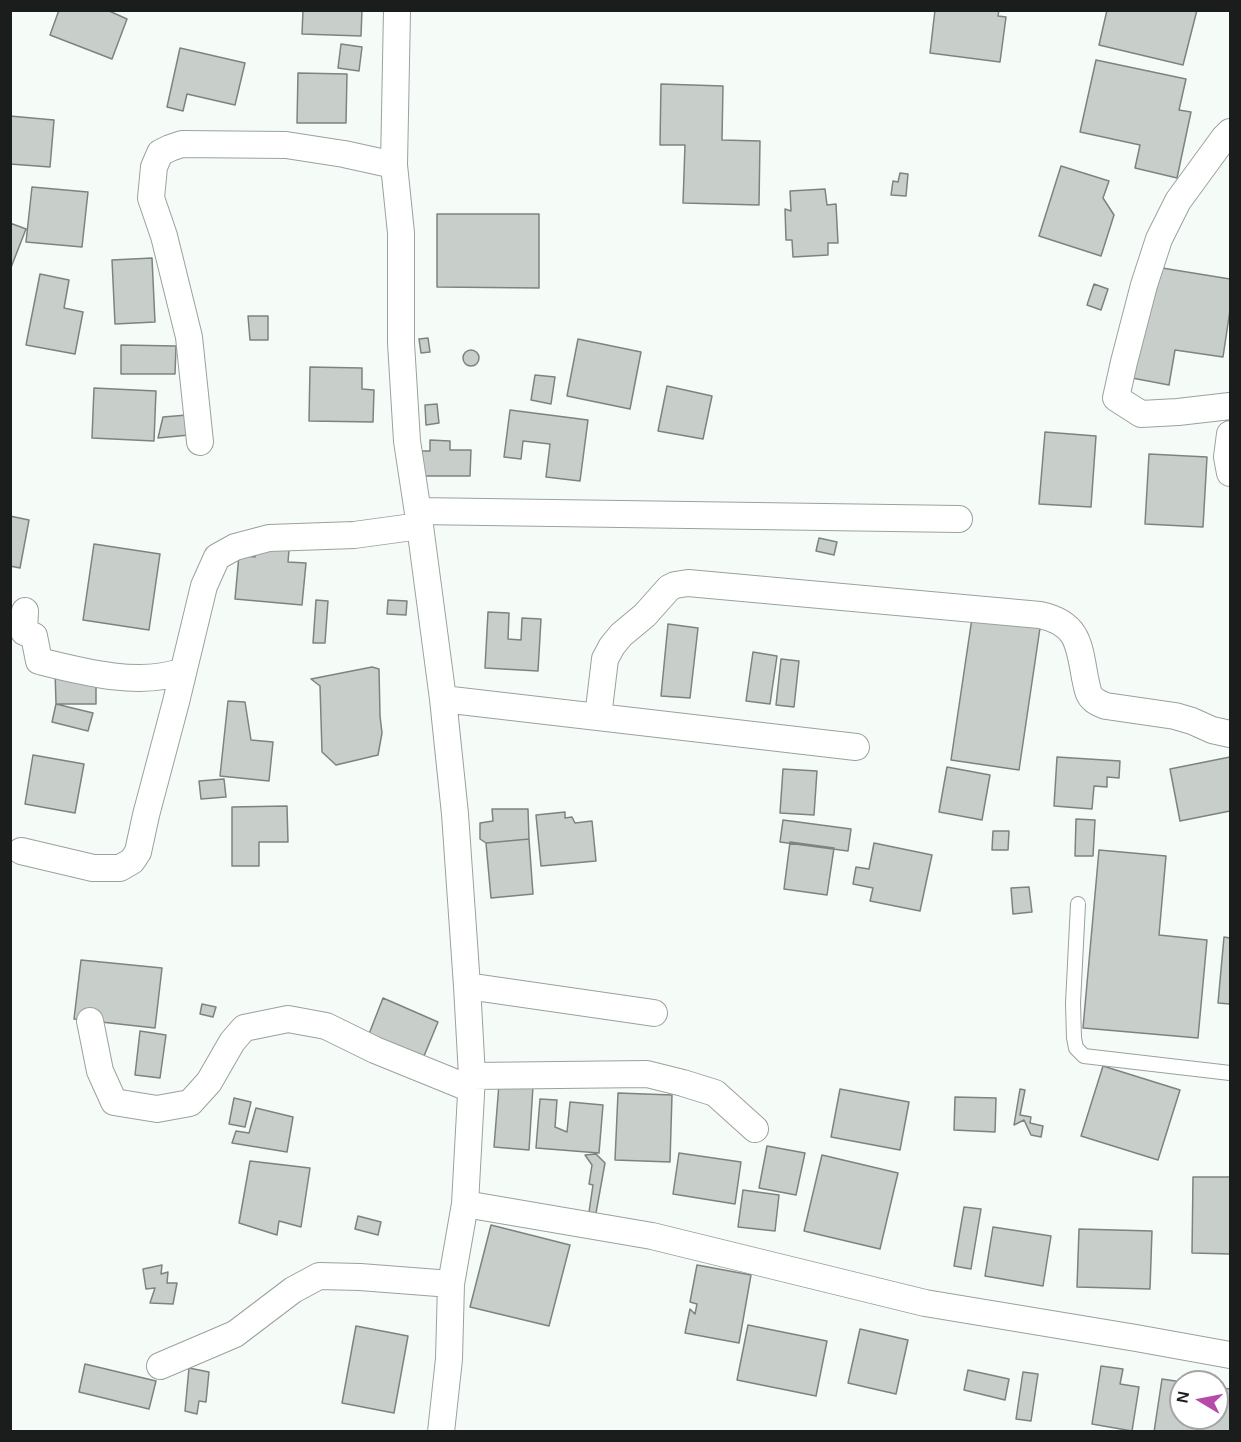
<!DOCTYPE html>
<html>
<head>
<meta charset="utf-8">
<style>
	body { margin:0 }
	#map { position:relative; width:1241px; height:1442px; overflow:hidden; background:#f5fcf8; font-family:Helvetica,sans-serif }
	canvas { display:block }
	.frame { position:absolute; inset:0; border:12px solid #1b1d1c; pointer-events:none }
	.north { position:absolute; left:1169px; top:1370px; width:60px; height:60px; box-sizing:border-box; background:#fff; border:2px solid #a4a5a4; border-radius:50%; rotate:280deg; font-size:16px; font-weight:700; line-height:24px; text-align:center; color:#1b1d1c }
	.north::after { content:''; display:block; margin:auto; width:21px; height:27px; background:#b64aab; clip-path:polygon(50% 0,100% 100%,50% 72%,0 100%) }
</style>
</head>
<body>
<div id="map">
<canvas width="1241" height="1442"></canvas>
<div class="frame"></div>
<div class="north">N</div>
</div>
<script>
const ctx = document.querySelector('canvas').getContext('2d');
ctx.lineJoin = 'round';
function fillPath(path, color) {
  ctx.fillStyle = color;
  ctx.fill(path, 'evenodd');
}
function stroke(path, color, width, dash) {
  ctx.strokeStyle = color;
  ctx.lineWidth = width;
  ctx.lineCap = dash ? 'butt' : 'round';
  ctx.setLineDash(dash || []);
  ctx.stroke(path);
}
const building = new Path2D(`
	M59 10H107L127 19 112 59 50 35Z
	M303 10H362L361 36 302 34Z
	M935 10H999L998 16 1006 17 1000 62 930 53Z
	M1107 10H1197L1183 65 1099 45Z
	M341 44 362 47 359 71 338 68Z
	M180 48 245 63 235 105 187 94 183 111 167 107Z
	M1096 60 1186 79 1179 110 1191 112 1177 178 1135 168 1140 145 1080 132Z
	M298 73 347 74 346 123H297Z
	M661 84 723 86 722 140 760 141 759 205 683 203 685 145H660Z
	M10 116 54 120 50 167 10 164Z
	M1061 166 1109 181 1103 198 1114 215 1101 256 1039 236Z
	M900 173 908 174 906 196 891 195 893 181 898 182Z
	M32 187 88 192 82 247 26 242Z
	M825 189 827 205 836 204 838 243H828V255L793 257 792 240H786L785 209 791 211 790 191Z
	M437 214H539V288L437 287Z
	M10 223 26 229 10 270Z
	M152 258 155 322 115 324 112 260Z
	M1150 266 1230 279V310L1223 357 1175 350 1169 385 1132 378Z
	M40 274 69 280 64 308 83 312 75 354 26 345Z
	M1094 284 1108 289 1101 310 1087 305Z
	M248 316H268V340H250Z
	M428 338 430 352 421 353 419 339Z
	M578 339 641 352 630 409 567 396Z
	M121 345 176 346 175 374H121Z
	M463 358a8 8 0 1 1 16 0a8 8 0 1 1-16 0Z
	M310 367 362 368V389L374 390 373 422 309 421Z
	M535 375 555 377 551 404 531 400Z
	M667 386 712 396 703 439 658 431Z
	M94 388 156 391 154 441 92 438Z
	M437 404 439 423 426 425 425 405Z
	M510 410 588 420 580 481 546 477 550 444 523 441 521 459 504 457Z
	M187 415 189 435 158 438 163 417Z
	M1045 432 1096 436 1091 507 1039 504Z
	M430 440 450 441V450H471L470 476H420V451H430Z
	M1149 454 1207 457 1203 527 1145 524Z
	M10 516 29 520 20 568 10 566Z
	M819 538 837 542 834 555 816 551Z
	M94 544 160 554 149 630 83 620Z
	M256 547 289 550 288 562 306 563 302 605 235 599 239 555 255 557Z
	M316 600 328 601 325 643H313Z
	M388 600 407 601 406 615 387 614Z
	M488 612 509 613 508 639 521 640 522 618 541 619 538 671 485 668Z
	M972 618 1040 628 1019 770 951 760Z
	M668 624 698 628 690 698 661 696Z
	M753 652 777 656 770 704 746 701Z
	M781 659 799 661 794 707 776 705Z
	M372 667 379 669 380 716 382 733 378 755 336 765 322 752 320 686 311 679Z
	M55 670 96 684V704H56Z
	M228 701 245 702 251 740 273 742 269 781 220 776Z
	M56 704 93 713 88 731 52 722Z
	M33 755 84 764 75 813 25 804Z
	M1057 757 1120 761 1119 778 1107 777V787L1094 786 1092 809 1054 806Z
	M1230 757V811L1180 821 1170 769Z
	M947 767 990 775 982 820 939 812Z
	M783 769 817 771 814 815 780 813Z
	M224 779 226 797 201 799 199 781Z
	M287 806 288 842H259V866H232V807Z
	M492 809H528L529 839 486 843 480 839V823L493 821Z
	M565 812V818L572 817 575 823 592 821 596 861 541 866 536 815Z
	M1076 819 1095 820 1093 856H1075Z
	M783 820 851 829 848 851 780 842Z
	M993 831H1009L1008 850H992Z
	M529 839 533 894 491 898 486 843Z
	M790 842 834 848 827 895 784 889Z
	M874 843 932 855 920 911 870 901 873 888 853 884 856 867 869 869Z
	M1099 850 1166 856 1159 935 1207 940 1198 1038 1083 1028Z
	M1029 887 1032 912 1013 914 1011 888Z
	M1224 937 1230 938V1004L1218 1003Z
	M81 960 162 968 155 1028 74 1019Z
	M383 998 438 1022 424 1056 369 1034Z
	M202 1004 216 1007 213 1017 200 1014Z
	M140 1031 166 1035 160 1078 135 1075Z
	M1103 1066 1180 1090 1158 1160 1081 1136Z
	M499 1084 533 1086 529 1150 494 1147Z
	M840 1089 909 1102 900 1150 831 1137Z
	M1020 1089 1025 1090 1020 1115 1031 1117 1030 1123 1043 1126 1041 1137 1031 1135 1024 1120 1014 1125Z
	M618 1093 672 1095 670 1162 615 1160Z
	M955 1097 996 1098 995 1132 954 1130Z
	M234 1098 251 1102 245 1127 229 1124Z
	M540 1099 557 1100 555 1127 567 1132 570 1102 603 1105 599 1153 536 1148Z
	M256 1108 293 1117 287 1152 232 1143 236 1131 249 1133Z
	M767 1146 805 1153 796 1195 759 1188Z
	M679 1153 741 1162 735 1204 673 1194Z
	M596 1154 605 1163 596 1213 589 1212 593 1185 589 1184 592 1165 585 1155Z
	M822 1155 898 1173 880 1249 804 1231Z
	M250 1161 310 1168 301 1227 279 1221 277 1235 239 1223Z
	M1193 1177H1230V1254L1192 1253Z
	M743 1190 779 1195 775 1231 738 1227Z
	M964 1207 981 1209 971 1269 954 1266Z
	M358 1216 381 1222 378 1235 355 1229Z
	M491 1225 570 1245 549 1326 470 1307Z
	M993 1227 1051 1236 1043 1286 985 1276Z
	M1079 1229 1152 1231 1150 1289 1077 1287Z
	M162 1265 161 1274 168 1272 167 1283H177L173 1304 150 1303 155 1288 146 1289 143 1269Z
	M697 1265 751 1275 739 1343 685 1333 690 1309 695 1314 697 1304 690 1302Z
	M748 1325 827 1341 816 1396 737 1380Z
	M356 1326 408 1336 394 1413 342 1403Z
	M860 1329 908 1340 896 1394 848 1383Z
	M85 1364 156 1381 149 1409 79 1392Z
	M1101 1366 1123 1369 1120 1384 1139 1387 1132 1431 1092 1424Z
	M189 1368 209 1372 206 1402 199 1401 197 1414 185 1411Z
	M968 1370 1009 1379 1005 1400 964 1390Z
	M1023 1372 1038 1374 1031 1421 1016 1419Z
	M1162 1379 1182 1382H1181V1418H1217V1387L1230 1389V1432H1154Z`);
fillPath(building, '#c8cfcb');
stroke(building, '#7d8380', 1.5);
const lane = new Path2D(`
	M1078 904 1073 1003 1074 1038 1076 1048 1084 1056 1230 1073`);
const street = new Path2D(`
	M397 10 394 165 401 233V343L407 441 420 526 443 699 455 814 467 986 472 1076 465 1204 451 1284 449 1359 441 1432
	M1230 132 1224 138 1178 201 1159 239 1144 285 1124 362 1116 398 1141 414 1178 412 1230 406
	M1230 434 1227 457 1230 473
	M200 442 189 337 164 236 151 198 154 167 160 153 170 148 182 144 286 145 344 154 394 165
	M418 511 959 519
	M25 611 24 632 34 636 39 661C83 672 140 687 183 671
	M443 699 856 747
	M598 717 605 659 612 646 621 635 645 615 669 588 675 585 688 583 1040 615C1078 623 1079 644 1085 678 1087 685 1087 694 1093 699 1097 703 1101 704 1106 706L1175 716 1192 721 1212 730 1230 734
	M21 851 93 868H120L132 861 138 852 146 815 176 702 204 586 217 557 235 547 269 538 354 535 420 526
	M467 986 654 1013
	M90 1021 100 1071 114 1102 157 1109 190 1103 209 1082 232 1042 244 1028 288 1019 326 1026 375 1050 471 1089
	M472 1076 647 1074 683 1083 715 1093 755 1129
	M465 1204 652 1236 925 1303 1136 1338 1230 1355
	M160 1366 235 1334 293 1290 319 1276 360 1277 451 1284`);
stroke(lane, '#9aa19e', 16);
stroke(street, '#9aa19e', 28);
stroke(lane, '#fff', 14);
stroke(street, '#fff', 26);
</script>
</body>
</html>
